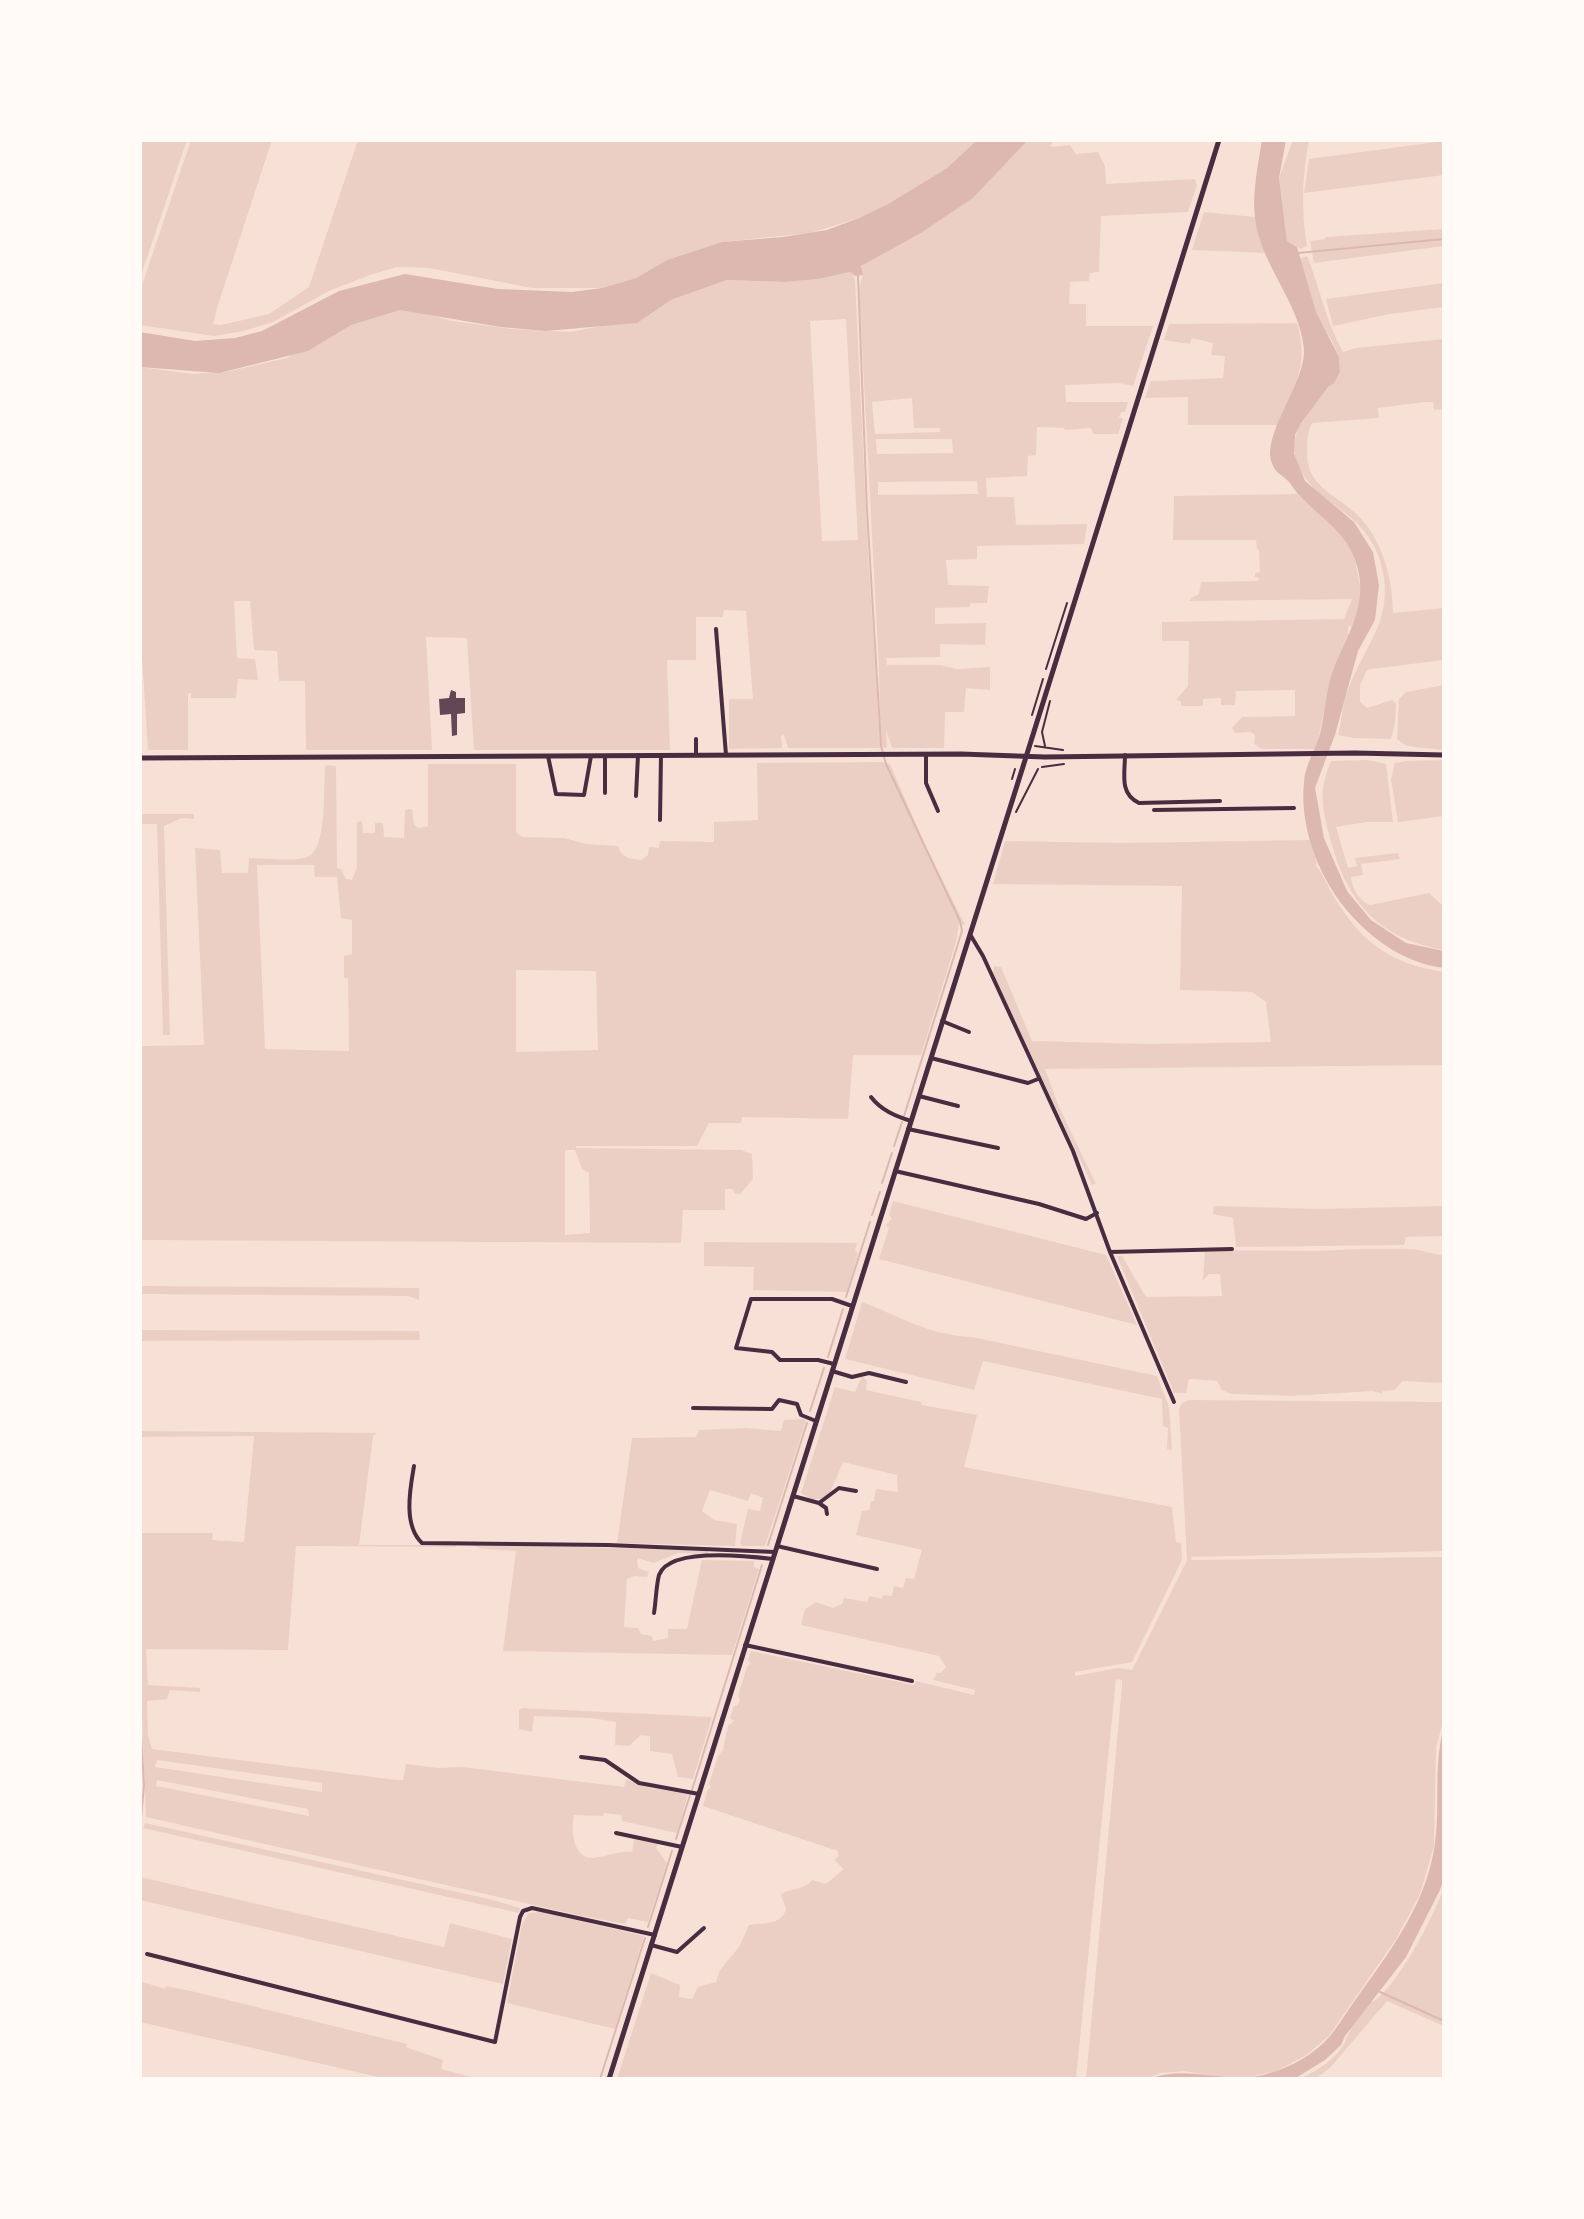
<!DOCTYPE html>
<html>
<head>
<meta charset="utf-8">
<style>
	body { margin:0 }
	#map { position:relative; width:1584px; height:2219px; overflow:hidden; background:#f7e1d7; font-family:Signika,sans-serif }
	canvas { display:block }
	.frame { position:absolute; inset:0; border:142px solid #fffaf5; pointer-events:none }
</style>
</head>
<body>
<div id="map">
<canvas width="1584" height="2219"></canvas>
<div class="frame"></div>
</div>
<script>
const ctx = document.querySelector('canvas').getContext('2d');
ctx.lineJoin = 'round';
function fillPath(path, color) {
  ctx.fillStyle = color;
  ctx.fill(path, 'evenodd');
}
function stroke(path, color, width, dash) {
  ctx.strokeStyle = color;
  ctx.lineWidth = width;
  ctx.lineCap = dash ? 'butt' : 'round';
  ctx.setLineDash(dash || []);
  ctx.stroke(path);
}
fillPath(new Path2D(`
	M140 140H187L140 278Z
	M191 140H272L217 308 213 324 221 325 269 314 309 287 358 140H977L947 168 888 204 859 218 810 233 722 242 667 260 636 278 602 288H532L429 268 397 267 370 275 329 291 273 322 244 331 214 336 140 325V291Z
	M1028 140H1053L1050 147 1070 145 1076 154 1098 152 1105 166 1106 184 1195 179 1197 185 1188 212 1101 216 1099 272 1090 273 1089 281 1070 282 1069 304H1086V326H1153L1133 386 1119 383 1065 385 1066 402H1128L1125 412H1121L1119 417 1123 419 1118 434H1093L1091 428 1065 430 1064 428 1037 427 1036 455 1028 456 1027 476 986 478 987 497H1014L1016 525 1087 524 1084 544 977 546V559L946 560 948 585 989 586 987 603H970V607L935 608V624L986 623 985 645 940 644V657L886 658 887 665H940L957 669 990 667V690L966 688 964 712H945L944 748H892L886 730 887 748H788L784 735 781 736 782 748 729 749V699H753L746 611 724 610 723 617H696V660H667L670 750H474L467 638 426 637 432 750H306L305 681H279L277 651 254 650 250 601H234L237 658 255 659 258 680 238 679 236 698H191V693H188V750H148L140 627V367L193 374 230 371 287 358 351 321 389 311 411 309 452 321 512 329 570 332 644 318 671 300 727 280 784 282 819 279 851 272 855 280 868 553 880 741 879 669 859 288 863 275 860 268 868 261 921 233 973 198ZM846 319 858 540 822 541 810 321ZM912 398 914 428H940V432L875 434 872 402ZM876 439H952L953 453 877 454ZM977 481 978 494 878 495V482Z
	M1293 140H1309C1302 177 1301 209 1307 246L1301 249 1287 241 1279 178Z
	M1444 141V175L1304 193 1309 159Z
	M1204 212 1255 217 1267 253 1192 250Z
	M1444 229V246L1314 263 1310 241 1325 239V237Z
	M1307 256C1320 288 1326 322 1343 352L1356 348 1444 339V409L1434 410 1433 402H1425L1378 408 1379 418 1312 423C1307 433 1307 442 1307 453 1307 491 1343 496 1363 521 1384 546 1393 581 1393 613L1444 608V660L1371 669 1367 670 1360 685V702L1367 708 1392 700 1396 704 1395 724 1391 739 1353 738 1338 735C1342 721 1342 706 1347 693 1355 668 1371 646 1380 621 1393 584 1380 541 1350 517 1327 498 1302 486 1295 455 1289 434 1312 401 1328 387 1334 381 1339 377 1340 367 1340 348 1323 329 1316 312 1309 295 1305 277 1299 259Z
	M1444 283V307L1390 314 1333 326 1326 299Z
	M1297 323C1310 369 1293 383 1278 425H1188V397L1145 398 1151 381 1223 378 1225 356 1211 355 1213 343 1192 338 1190 344 1164 340 1169 324Z
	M1297 494 1340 531 1354 556 1362 595 1360 609 1352 627 1348 626V636L1333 670 1316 749H1262L1254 744 1255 735 1251 732 1235 733 1232 728 1242 717 1295 716V690L1236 691 1235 705H1221V698L1203 699V706H1181V701L1176 700 1188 686 1189 641H1162V622L1344 619 1352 599 1190 601 1191 598 1199 594 1201 582 1258 581 1259 578 1255 577V573L1260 572 1259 550 1257 549 1256 540H1173L1174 496Z
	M1444 685V750L1414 747 1405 745 1397 739 1399 699 1406 692Z
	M1368 760 1386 764 1393 822H1366L1336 827 1348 868 1357 866 1355 858 1398 853 1400 859 1361 864 1363 875 1351 877C1352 888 1359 901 1370 905L1429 893 1444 907V950C1378 939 1346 901 1330 838 1322 807 1318 791 1331 761Z
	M1444 760V816L1398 822 1391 779 1395 763 1406 761Z
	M882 762 890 764 925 845 965 925 959 924 956 942 921 1055H853L848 1119 742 1117 741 1123H709L697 1146H576V1148L741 1150 752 1154 753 1179 740 1194H735L733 1189H725V1210H683L681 1243 140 1240V1046L204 1045 195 848 220 850 222 873H248L249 858C264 858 294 862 307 857 328 849 323 788 325 767L327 765 336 766 337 868 341 869 346 879 352 880 357 867V822L362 821 363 833H375V823H383L384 837 404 838 405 810 412 809 414 825 419 828 428 826V764H516V832L522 837 564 838 586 844 618 846C622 858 629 859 641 860L648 855 649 847 659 848 660 841 714 842V822L758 820 757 763ZM257 865H314L315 877H337L341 918 352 920V954L344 956V978H348L349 1051 265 1049ZM516 970 596 971 598 1050 516 1052ZM565 1150H575L582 1169 589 1173 590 1233 565 1235Z
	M140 814H194V819L182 818 164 826 170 1035H163L157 824H140Z
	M1310 840 1317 863 1315 865C1324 874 1327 886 1334 897 1362 943 1391 964 1444 972V1065L1045 1069 1059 1107 1096 1184 1092 1185 993 974 994 966 1001 967 1032 1041 1149 1044 1271 1042 1266 1002 1252 992 1180 990 1182 886 993 884 1005 841 1122 843Z
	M893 1201 1106 1255 1137 1325 879 1259 889 1228 886 1225 892 1219 889 1215Z
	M1214 1206 1320 1209 1444 1206V1236L1406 1237 1404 1245 1236 1247 1233 1218 1213 1214Z
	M704 1242 857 1243 855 1250 858 1254 847 1292 753 1290 754 1267 704 1266Z
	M1357 1249H1414L1444 1256V1383L1403 1381 1394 1390 1383 1391 1382 1394 1373 1391 1292 1396 1231 1394 1222 1390 1217 1381 1189 1379 1186 1393H1174L1117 1256H1122L1146 1297 1222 1296 1220 1274H1209L1203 1281 1205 1250 1316 1251Z
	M140 1286 419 1288V1300L408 1296 140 1294Z
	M862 1302C899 1316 931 1336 972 1337L1157 1376 1169 1407 1172 1450 1167 1449 1168 1428 1163 1426 1162 1399 983 1361 974 1390 845 1359Z
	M140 1330 419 1331 420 1340 140 1341Z
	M862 1376 867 1381 866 1390 921 1402 922 1405 977 1415 964 1467 1172 1507 1176 1542 1181 1543 1182 1560 1132 1662 1075 1672V1676L1118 1668 1132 1670 1187 1560 1179 1409 1182 1403 1189 1400 1444 1402V1551L1191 1557 1192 1560 1444 1557V1718L1436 1748 1434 1846 1420 1894 1396 1939 1328 2037 1305 2056 1274 2072 1249 2077H1220L1184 2071 1160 2073 1146 2079H1086L1122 1686V1680L1116 1679 1076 2079H617L651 1973 680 1985 679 1997 692 1999 698 1987 716 1982 720 1970 739 1947 749 1925C764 1922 781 1926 786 1909L781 1895C790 1887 804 1891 812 1880L826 1884 844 1869 834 1860 838 1857V1851L703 1806 707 1791 711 1787 709 1784 718 1756 723 1750 728 1726 734 1721 730 1718 734 1706H737L740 1700 738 1696 747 1667 751 1663 748 1661 751 1651 914 1685 916 1681 974 1695 975 1690 933 1680 937 1673H941L946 1667 939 1656 801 1625 805 1609 816 1602 833 1608 842 1604 844 1598 867 1602 870 1596 882 1599 883 1595 892 1596 894 1586 903 1588 906 1578 914 1579 922 1550 856 1535 862 1511 869 1510 871 1501H874L876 1489 898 1492 897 1475 843 1462 830 1493 823 1499H811L801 1493 835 1387 855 1392Z
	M804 1419 806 1421 765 1546H742L740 1543 748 1509 760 1511 763 1498 751 1493 748 1501 710 1490 702 1511 714 1520 737 1524 735 1546 617 1543 632 1438 696 1437 699 1430 746 1428 781 1431 784 1420Z
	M140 1431 377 1433 373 1436 359 1545H457L455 1547 296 1546 288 1650 146 1649 148 1685 200 1688V1692L170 1690 167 1699 147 1701 148 1736 152 1749 397 1780H403L406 1764 439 1768 462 1767 624 1787 626 1779 646 1787 688 1794 677 1833 622 1821 621 1815 604 1813 603 1816 574 1815C572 1826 572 1836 576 1846 586 1870 609 1850 632 1852L634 1839 658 1844 656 1848 667 1863 648 1922 628 1918 625 1924 582 1916 146 1817 140 1665V1533H213L212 1540 244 1542 254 1436 140 1437ZM157 1760 322 1783V1792L155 1767ZM157 1780 308 1809 309 1816 156 1786Z
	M472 1545 708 1550V1554L678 1553 654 1563 637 1558 638 1568 649 1572 647 1577 635 1576 627 1579 624 1627 638 1628 641 1634 652 1636 653 1641 668 1638V1629H687L702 1560 754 1561V1567L759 1569 732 1655 503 1651 516 1551 482 1549Z
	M522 1708 712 1717 693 1779 678 1777 672 1754 650 1751V1736L641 1735 629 1746 615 1745 616 1722 591 1718 534 1716 532 1732 519 1729V1710Z
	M145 1823 489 1899 520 1908 519 1913 143 1828Z
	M140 1877 444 1947 450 1923 512 1939 503 1984 140 1900Z
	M1444 1887V2026L1387 2001 1330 2068 1315 2079H1300C1318 2070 1338 2058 1346 2040 1351 2029 1358 2011 1368 2003 1370 2002 1372 2002 1374 2001 1400 1982 1433 1918 1444 1887Z
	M541 1912 644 1936 615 2029 507 2003 522 1924 529 1913Z
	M140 1981 165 1989 166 1986 191 1991 407 2044 406 2047 443 2060 441 2069 480 2079H387L140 2022Z`), '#ebcfc5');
fillPath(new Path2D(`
	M977 140H1028L973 198 921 233 861 266 863 275 855 276 850 272 819 279 784 282 727 280 671 300 637 323 546 331 500 327 400 310 351 325 308 351 219 373 140 367V332L195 341 235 338 262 331 339 291 405 274 498 289 572 292 602 288 636 278 667 260 722 242 783 237 827 230 859 218 888 204 947 168Z
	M1262 140H1286L1279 178 1287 241 1297 247 1316 312 1339 357 1340 372 1334 383 1328 387 1301 423 1295 435 1294 453 1305 481 1354 522 1373 552 1379 585 1375 620 1358 651 1335 735 1315 788 1324 838 1347 891 1371 920 1406 943 1444 951V968C1408 964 1375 942 1351 915 1320 881 1299 828 1304 782 1305 765 1317 747 1321 730 1325 711 1327 683 1335 665 1348 634 1365 609 1359 574 1351 533 1324 522 1298 494 1294 490 1291 483 1287 480 1281 474 1275 473 1272 463 1261 435 1306 382 1304 349 1300 303 1260 264 1255 218 1252 194 1258 164 1262 140Z
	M1444 1727V1879L1440 1890 1406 1957 1345 2036 1341 2045 1325 2060 1294 2079H1150C1189 2063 1230 2087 1270 2073 1287 2068 1305 2059 1319 2047 1334 2035 1344 2015 1356 1999 1388 1954 1422 1910 1433 1855 1442 1812 1432 1769 1444 1727Z`), '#dcb8b0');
stroke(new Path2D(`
	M1298 253 1444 239
	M858 276 867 510 881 746 886 764 960 921 962 931 904 1116
	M894 1146 902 1122
	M882 1183 892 1153
	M872 1215 880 1192
	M846 1297 870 1222
	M828 1357 843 1309
	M810 1411 824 1368
	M768 1545 807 1423
	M140 1715 144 1786 140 1829
	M692 1790 762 1565
	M676 1839 690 1795
	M648 1927 672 1851
	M1380 1992 1444 2021
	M600 2079 645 1938`), '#dcb8b0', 2);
fillPath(new Path2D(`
	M451 690 456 692V698H465V713L457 714V735L452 736 451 714 440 715 439 699 449 698Z`), '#644757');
stroke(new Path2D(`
	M1046 669 1067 603
	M1032 715 1043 679
	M1035 746 1063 750
	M1045 746 1042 732 1050 701
	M1042 767 1064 764
	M1012 779 1015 769
	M1016 812 1038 769`), '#4a2c40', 2);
stroke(new Path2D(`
	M716 629 726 755
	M696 755V739
	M926 755V783L938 811
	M1125 755C1125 773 1119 794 1139 803L1220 801
	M548 756 556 794 584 795 591 756
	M605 793V756
	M636 796 638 755
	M1154 810 1294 808
	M660 820 661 755
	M971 936 983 956 1073 1151 1110 1252 1174 1402
	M942 1021 969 1032
	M931 1058 1028 1083 1038 1079
	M919 1096 958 1106
	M871 1097C881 1110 895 1116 911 1121
	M908 1129 998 1148
	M895 1171 1039 1204 1086 1219 1097 1213
	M1110 1252 1232 1249
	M834 1364 818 1360H780L772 1352 736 1348 751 1299H832L852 1306
	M832 1371 852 1377 869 1373 906 1382
	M693 1408 772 1409 779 1400 797 1404 801 1415 816 1421
	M414 1466C410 1489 403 1525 422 1543L608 1545 775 1552
	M793 1496 819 1503 839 1488 856 1491
	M819 1503 826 1508 827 1514
	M777 1546 877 1569
	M654 1613C656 1601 656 1587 659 1575 669 1547 748 1556 773 1559
	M745 1645 912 1681
	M581 1757 605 1760 639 1783 699 1794
	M616 1833 682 1847
	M651 1945 677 1952 704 1928
	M147 1954 495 2042 520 1917 523 1911 532 1908 655 1935`), '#4a2c40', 4);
stroke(new Path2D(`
	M140 758 961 754 1045 757 1355 753 1444 755
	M609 2079 1026 757`), '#4a2c40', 5);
stroke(new Path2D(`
	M1026 757 1219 140`), '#4a2c40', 5);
</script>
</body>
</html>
